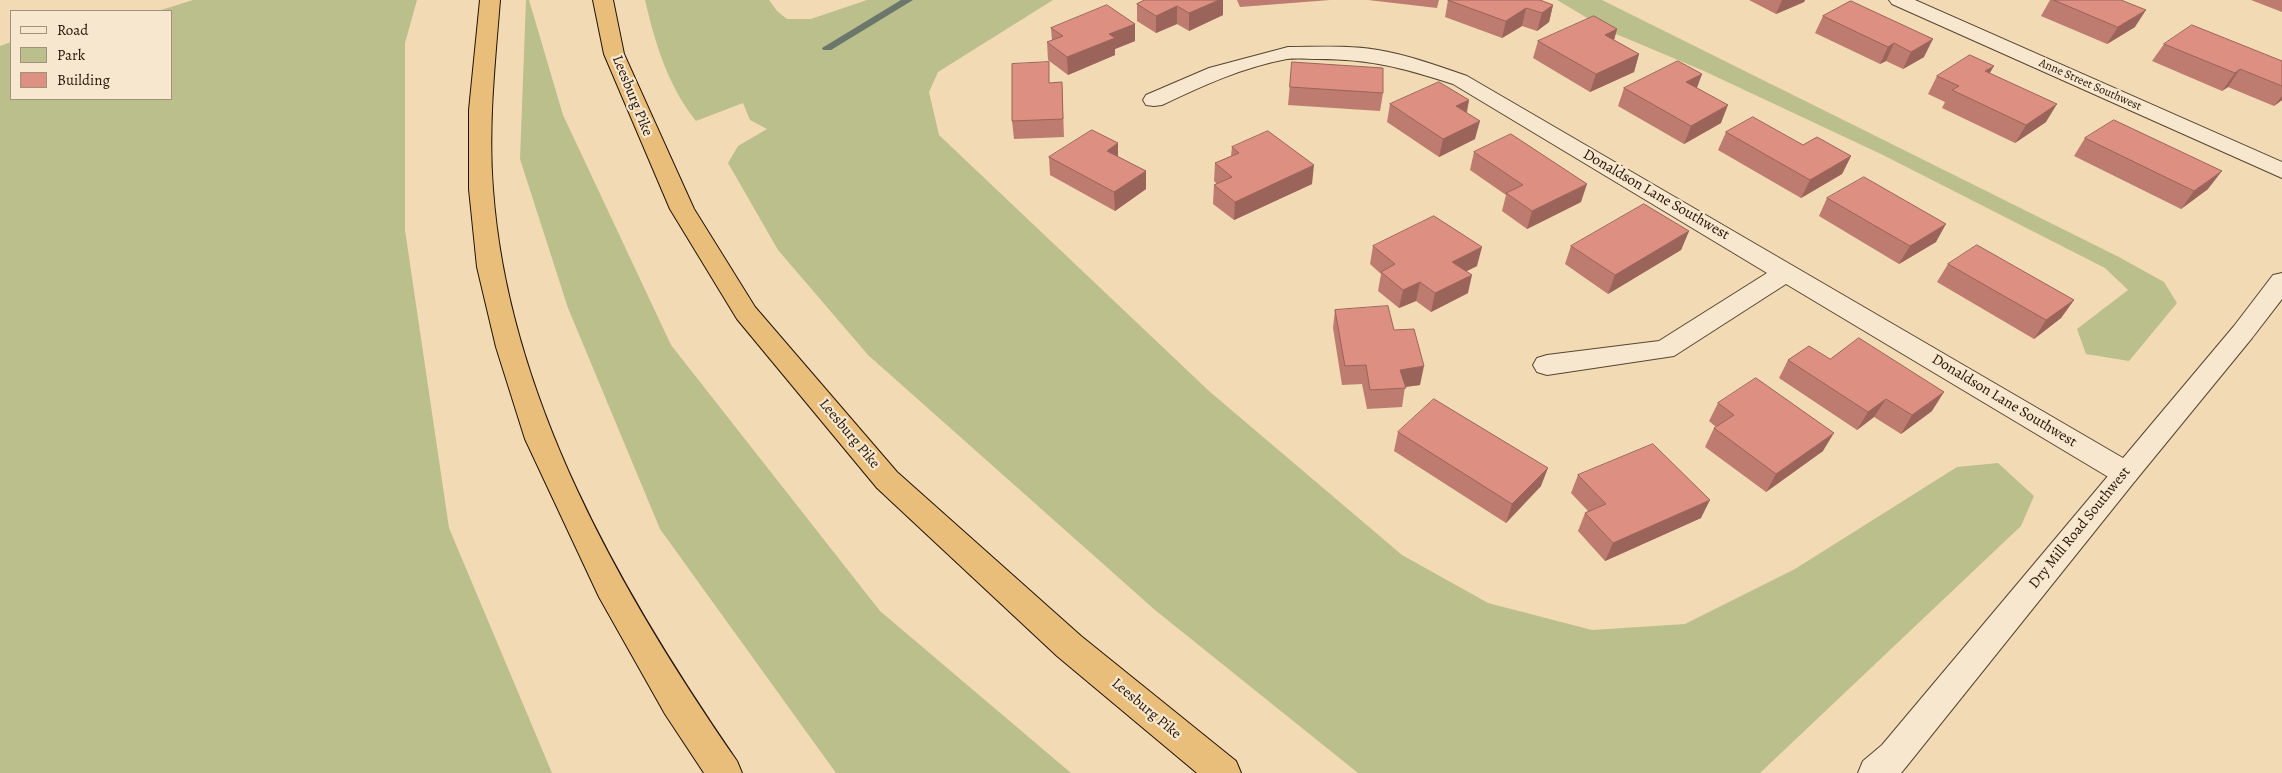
<!DOCTYPE html>
<html>
<head>
<meta charset="utf-8">
<style>
	body { margin:0 }
	#map { position:relative; width:2282px; height:773px; overflow:hidden; background:#f2dab4; font-family:Alegreya,serif }
	canvas { display:block }
	.legend { position:absolute; left:10px; top:10px; width:162px; height:90px; box-sizing:border-box; background:#f7e7ce; border:1px solid #a2927d; margin:0; padding:6px 9px; list-style:none; font-size:15px; color:#221304 }
	.legend li { display:flex; align-items:center; gap:10px; height:25px }
	.legend b { width:25px; border:1px solid #a2927d }
</style>
</head>
<body>
<div id="map">
<canvas width="2282" height="773"></canvas>
<ul class="legend">
<li><b style="height:6px;background:#f7e7ce"></b>Road</li>
<li><b style="height:14px;background:#bbbf8c"></b>Park</li>
<li><b style="height:14px;background:#dd8f81"></b>Building</li>
</ul>
</div>
<script>
const ctx = document.querySelector('canvas').getContext('2d');
ctx.lineJoin = 'round';
function fillPath(path, color) {
  ctx.fillStyle = color;
  ctx.fill(path, 'evenodd');
}
function stroke(path, color, width, dash) {
  ctx.strokeStyle = color;
  ctx.lineWidth = width;
  ctx.lineCap = dash ? 'butt' : 'round';
  ctx.setLineDash(dash || []);
  ctx.stroke(path);
}
function drawText(font, color, halo, rows, align = 'center') {
  ctx.font = font + ' Alegreya,serif';
  ctx.lineWidth = 4.5;
  ctx.setLineDash([]);
  ctx.textBaseline = 'middle';
  ctx.strokeStyle = halo;
  ctx.fillStyle = color;
  for (const [text, x, y, turn = 0] of rows) {
    ctx.save();
    ctx.translate(x, y);
    ctx.rotate((+turn || 0) * Math.PI / 180);
    ctx.textAlign = isNaN(turn) ? turn : align;
    if (halo) ctx.strokeText(text, 0, 0);
    ctx.fillText(text, 0, 0);
    ctx.restore();
  }
}
fillPath(new Path2D(`
	M193 0H417L405 43V230L449 528 552 773H0V46L11 42V99H171V11H158Z
	M526 0H529L563 115 671 345 880 611 1071 773H836L660 529 568 308 520 159Z
	M645 0H769L777 11 787 19H811L867 0H1053L938 72 929 92 939 135 1209 391 1402 555 1488 603 1592 630 1685 624 1795 569 1957 467 1998 463 2034 496 2021 526 1760 773H1358L1155 610 868 355 778 250 728 163 738 146 767 129 750 120 743 103 696 121C668 86 655 43 645 0Z
	M1557 0H1602L2119 257 2164 282 2177 303 2129 361 2086 354 2077 329 2128 290 2105 268 1883 155 1704 71 1609 31Z`), '#bbbf8c');
fillPath(new Path2D(`
	M901 0H913L831 50H823L822 48Z`), '#6b776b');
const minor = new Path2D(`
	M1889 0H1915L2282 162V178L1892 4Z
	M1288 47C1318 47 1348 45 1378 50 1408 55 1438 66 1467 76L2135 465 2140 473 2135 481 2125 484 2115 481 1786 284 1674 356 1547 375 1537 372 1533 365 1537 358 1547 355 1659 341 1767 273 1453 84C1403 68 1371 59 1318 59 1308 59 1297 58 1287 59 1243 67 1202 86 1162 105L1154 106 1146 105 1143 100 1146 95 1209 68Z`);
const tertiary = new Path2D(`
	M2282 273V299L2252 338 2135 481 1906 767 1901 773H1858L1863 761 1882 745 2234 326 2273 275Z`);
const motorway = new Path2D(`
	M480 0H500C495 63 488 126 493 189 508 397 621 593 737 761L742 773H704L665 714 599 597 525 439 496 347 477 267 469 189V110Z
	M593 0H613L624 54 694 209 755 307 897 472 1081 636 1236 761 1241 773H1197L1057 656 877 488 737 319 670 209 604 54Z`);
stroke(minor, '#564530', 2);
stroke(tertiary, '#564530', 2);
stroke(motorway, '#221304', 2);
fillPath(minor, '#f7e7ce');
fillPath(tertiary, '#f7e7ce');
fillPath(motorway, '#e9bd7a');
fillPath(new Path2D(`
	M1145 0 1223 15 1189 31 1177 24 1156 33 1137 21V4Z
	M1237 0H1330L1240 7Z
	M1368 0H1439L1437 8Z
	M1448 0 1553 5 1549 22 1537 31 1522 26 1502 38 1445 17Z
	M1749 0H1805L1804 2 1776 14Z
	M2050 0H2121L2135 27 2107 44 2041 16Z
	M2251 0H2282V12Z
	M1851 1 1924 57 1903 69 1886 61 1880 64 1815 33 1823 16Z
	M1135 24V41L1115 49V55L1068 75 1048 60 1047 42 1052 40 1051 28Z
	M1617 29 1614 40 1639 54 1634 72 1590 92 1533 58 1538 41Z
	M2164 44 2282 61V100L2274 106 2228 87 2222 91 2152 61Z
	M1292 62 1383 93 1380 111 1288 105Z
	M1989 73 2046 122 2015 143 1942 108 1945 102 1928 94 1937 76Z
	M1702 74 1697 88 1721 123 1684 144 1618 106 1624 88Z
	M1062 82 1064 137 1014 139 1012 121 1050 83Z
	M1469 100 1467 113 1475 139 1439 157 1387 122 1390 104Z
	M1726 132 1803 145 1851 156 1842 174 1801 198 1718 150Z
	M2085 138 2208 189 2181 209 2074 156Z
	M1118 143V157L1146 171V189L1115 211 1050 175 1049 157Z
	M1232 147 1312 184 1234 220 1213 204 1214 185 1217 184 1214 181 1215 163 1231 156Z
	M1474 152 1581 202 1527 229 1502 211 1506 195 1470 170Z
	M1827 198 1936 242 1899 264 1819 216Z
	M1689 231 1681 250 1608 294 1565 264 1571 246Z
	M1373 246 1477 266 1467 271 1468 293 1431 312 1416 301 1399 308 1378 291 1381 274 1370 264Z
	M1948 264 2074 300 2061 318 2034 339 1937 282Z
	M1335 310 1394 330 1420 385 1405 387 1402 407 1367 409 1362 384 1342 385 1333 328Z
	M1830 359 1932 411 1901 434 1874 417 1857 430 1779 378 1788 360Z
	M1718 403 1823 451 1766 492 1705 447 1714 428 1716 427 1709 421Z
	M1398 432 1541 486 1506 523 1394 451Z
	M1578 475 1701 518 1605 561 1578 531 1585 513 1588 511 1571 493Z`), '#be7b6f');
fillPath(new Path2D(`
	M1219 0H1223V15L1189 31V13Z
	M1782 0H1805L1804 2 1776 14Z
	M1553 5 1549 22 1537 31 1542 13Z
	M1177 6V24L1156 33V16Z
	M1526 8 1522 26 1502 38 1506 21Z
	M2146 10 2135 27 2107 44 2118 27Z
	M1135 24V41L1115 49V55L1068 75 1067 57 1109 34Z
	M1617 29 1612 47 1605 35Z
	M1933 39 1924 57 1903 69 1911 52Z
	M1894 43 1886 61 1880 64 1888 47Z
	M1639 54 1634 72 1590 92 1596 74Z
	M1994 66 1984 83 1985 71Z
	M2240 69 2228 87 2222 91 2235 73Z
	M1702 74 1695 92 1686 82Z
	M2282 96V100L2274 106Z
	M1469 100 1465 118 1456 106Z
	M2057 104 2046 122 2015 143 2026 125Z
	M1728 105 1721 123 1684 144 1691 126Z
	M1480 121 1475 139 1439 157 1443 139Z
	M1118 143V161L1107 151Z
	M1851 156 1842 174 1801 198 1810 180Z
	M1314 165 1312 184 1234 220 1235 202Z
	M1146 171V189L1115 211 1114 192Z
	M2222 171 2208 189 2181 209 2194 191Z
	M1587 184 1581 202 1527 229 1532 211Z
	M1946 224 1936 242 1899 264 1910 246Z
	M1689 231 1681 250 1608 294 1615 275Z
	M1482 247 1477 266 1448 280 1452 262Z
	M1472 275 1468 293 1431 312 1435 293Z
	M1420 282 1416 301 1399 308 1403 290Z
	M2074 300 2061 318 2034 339 2046 320Z
	M1424 366 1420 385 1396 388 1400 370Z
	M1944 392 1932 411 1901 434 1912 415Z
	M1886 399 1874 417 1857 430 1868 412Z
	M1834 433 1823 451 1766 492 1776 474Z
	M1548 468 1541 486 1506 523 1512 504Z
	M1710 500 1701 518 1605 561 1613 543Z`), '#9b645a');
const building = new Path2D(`
	M1145 0H1219L1189 13 1177 6 1156 16 1137 4Z
	M1448 0H1540L1553 5 1542 13 1526 8 1506 21Z
	M2054 0H2121L2146 10 2118 27Z
	M1851 1 1933 39 1911 52 1894 43 1888 47 1823 16Z
	M1107 5 1135 24 1109 34 1115 38 1067 57 1047 42 1063 36 1051 28Z
	M1594 16 1617 29 1605 35 1639 54 1596 74 1538 41Z
	M2192 25 2282 61V86L2240 69 2235 73 2164 44Z
	M1970 55 1994 66 1985 71 2057 104 2026 125 1952 90 1959 86 1937 76Z
	M1678 61 1702 74 1686 82 1728 105 1691 126 1624 88Z
	M1049 62V83L1062 82 1063 119 1012 121V64Z
	M1292 62 1383 68V93L1290 87Z
	M1439 82 1469 100 1456 106 1480 121 1443 139 1390 104Z
	M1753 117 1803 145 1817 137 1851 156 1810 180 1726 132Z
	M2114 120 2222 171 2194 191 2085 138Z
	M1092 130 1118 143 1107 151 1146 171 1114 192 1049 157Z
	M1268 131 1314 165 1235 202 1214 185 1232 177 1215 163 1239 153 1232 147Z
	M1511 134 1587 184 1532 211 1506 193 1523 185 1474 152Z
	M1864 177 1946 224 1910 246 1827 198Z
	M1644 204 1689 231 1615 275 1571 246Z
	M1434 216 1482 247 1452 262 1472 275 1435 293 1420 282 1403 290 1381 272 1395 264 1373 246Z
	M1977 245 2074 300 2046 320 1948 264Z
	M1388 306 1394 330 1414 329 1424 366 1400 370 1406 388 1370 390 1366 365 1345 366 1335 310Z
	M1859 338 1944 392 1912 415 1886 399 1868 412 1788 360 1809 346 1830 359Z
	M1756 378 1834 433 1776 474 1714 428 1734 415 1718 403Z
	M1434 399 1548 468 1512 504 1398 432Z
	M1653 444 1710 500 1613 543 1585 513 1606 504 1578 475Z`);
fillPath(building, '#dd8f81');
stroke(building, '#9b645a', 1);
drawText('12px', '#221304', '#f7e7ce', [
	["Anne Street Southwest",2090,85,24]
]);
drawText('15px', '#221304', '#f7e7ce', [
	["Leesburg Pike",632,96,68],
	["Donaldson Lane Southwest",1656,195,30],
	["Donaldson Lane Southwest",2004,401,31],
	["Leesburg Pike",849,434,50],
	["Dry Mill Road Southwest",2080,528,-51],
	["Leesburg Pike",1146,709,40]
]);
</script>
</body>
</html>
